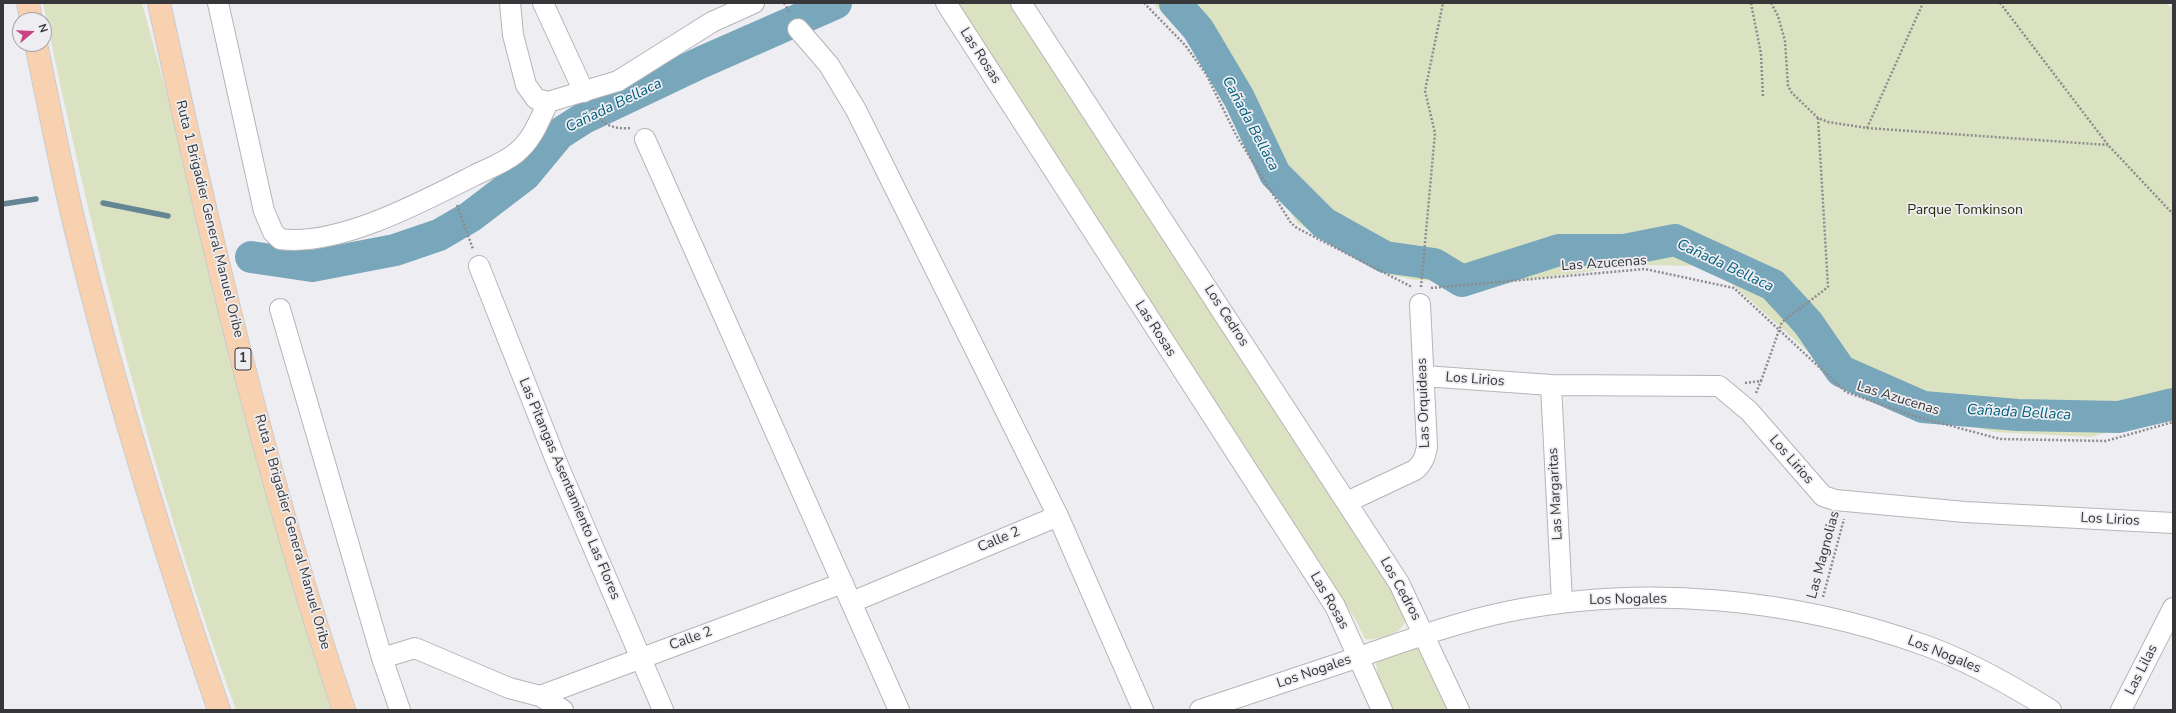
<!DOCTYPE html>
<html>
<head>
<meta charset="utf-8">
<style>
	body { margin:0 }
	#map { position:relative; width:2176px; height:713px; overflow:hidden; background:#eeeef2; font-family:"Nunito Sans",sans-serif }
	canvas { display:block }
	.frame { position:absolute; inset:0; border:4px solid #373739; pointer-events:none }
	.north { position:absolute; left:12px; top:12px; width:40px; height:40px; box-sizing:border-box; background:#eeeef2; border:1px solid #a5a5a8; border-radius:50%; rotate:71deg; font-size:11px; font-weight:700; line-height:16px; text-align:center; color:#373739 }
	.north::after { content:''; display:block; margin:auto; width:14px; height:18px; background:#cb4380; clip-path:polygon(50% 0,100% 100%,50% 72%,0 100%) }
</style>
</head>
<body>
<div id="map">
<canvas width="2176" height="713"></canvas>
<div class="frame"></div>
<div class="north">N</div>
</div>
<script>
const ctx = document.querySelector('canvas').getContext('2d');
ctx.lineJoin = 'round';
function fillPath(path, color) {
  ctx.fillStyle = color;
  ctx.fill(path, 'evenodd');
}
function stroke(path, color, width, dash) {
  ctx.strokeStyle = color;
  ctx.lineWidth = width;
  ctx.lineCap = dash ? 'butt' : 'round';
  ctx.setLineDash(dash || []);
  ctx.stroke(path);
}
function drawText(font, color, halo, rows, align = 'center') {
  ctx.font = font + ' "Nunito Sans",sans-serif';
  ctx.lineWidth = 3.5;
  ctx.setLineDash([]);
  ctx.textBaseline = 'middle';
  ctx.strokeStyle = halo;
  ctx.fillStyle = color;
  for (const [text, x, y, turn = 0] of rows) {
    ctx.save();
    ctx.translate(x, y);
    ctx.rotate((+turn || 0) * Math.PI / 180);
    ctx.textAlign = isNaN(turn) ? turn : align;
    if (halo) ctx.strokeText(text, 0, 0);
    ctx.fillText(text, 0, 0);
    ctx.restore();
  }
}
fillPath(new Path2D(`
	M43 3H142L335 710H236C153 480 92 242 43 3Z
	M952 3H1009L1351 522 1404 611C1405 614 1406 618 1405 621 1403 634 1376 641 1365 639L1354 617Z
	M1153 3H2163L2173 7V414L2091 437 1995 432 1927 416 1854 393 1721 274 1697 266 1642 265 1496 283 1416 280 1390 275 1298 224 1258 165 1225 96 1199 51Z
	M1414 648 1420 649 1449 710H1393L1378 677 1376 663 1380 659Z`), '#dbe2c1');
stroke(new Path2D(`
	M103 203 168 216
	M3 204 36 199`), '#648593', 5.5);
stroke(new Path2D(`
	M1175 3 1198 29 1239 98 1275 174 1324 223 1385 257 1434 264 1462 281 1559 250H1624L1675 240 1773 285 1808 323 1841 371 1923 407 2018 415 2119 417 2173 404
	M251 257 312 266 395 250 439 235 470 217 525 175 559 134 584 118 702 62 836 3`), '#78a6ba', 32);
const minor = new Path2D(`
	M218 3 264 211 273 232 280 239C338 247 422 202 473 176 487 169 504 163 516 153 533 139 539 121 548 102
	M510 3 513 35 526 85 536 99 548 102 618 81 712 22 754 3
	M543 3 584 92
	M946 3 1335 606 1382 710
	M1021 3 1399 583 1459 710
	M798 29 829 65 856 110 1058 516 1143 710
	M645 139 899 710
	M479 266 557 463 663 710
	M280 309 382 658 400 710
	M1424 376 1551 385 1719 386 1749 411 1823 496 1835 500 1965 512 2173 523
	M1551 385 1562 602
	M1347 502 1415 470C1423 463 1425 457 1427 447L1420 304
	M852 602 1058 516
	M382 658 415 648 509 688 540 696 563 710
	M540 696 843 583
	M1200 710C1252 693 1304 675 1356 658 1406 641 1454 623 1506 612 1644 584 1792 598 1924 645 1969 661 2011 685 2051 710
	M2121 710 2173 608`);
const trunk = new Path2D(`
	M28 3 31 20
	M159 3C211 241 266 479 344 710
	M36 44C48 101 59 158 72 214 112 381 163 547 219 710`);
stroke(minor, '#b5b5b8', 22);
stroke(trunk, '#cbcbcc', 24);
stroke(new Path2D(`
	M784 3 790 13
	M1144 3 1185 45 1206 74 1236 135 1291 223 1297 228 1412 287
	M1751 3 1761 54 1763 98
	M1771 3 1778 16 1785 41 1788 86 1792 93 1818 118
	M2000 3 2108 145 2173 214
	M592 108C599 123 613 130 630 128
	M1867 128 2108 145
	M457 205 473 249
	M1421 287 1435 133 1425 91 1443 3
	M1431 288 1645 269 1734 288 1846 392 1914 416 2000 439 2106 441 2173 422
	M1745 383 1761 381 1782 322 1828 287 1818 118 1828 122 1867 128 1923 3
	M1756 393 1761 381
	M1823 597 1844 519`), '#8c8c8f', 2.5, [2, 2]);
stroke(minor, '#fff', 20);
stroke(trunk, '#f8d2b0', 22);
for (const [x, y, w] of [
	[243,359,16]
]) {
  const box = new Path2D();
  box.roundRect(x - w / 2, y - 11, w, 22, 3);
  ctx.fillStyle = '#eeeef2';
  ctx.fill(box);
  stroke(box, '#373739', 1);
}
drawText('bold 13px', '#373739', null, [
	["1",243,359]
]);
drawText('14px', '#373739', '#eeeef2', [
	["Las Rosas",980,56,57],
	["Ruta 1 Brigadier General Manuel Oribe",209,219,76],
	["Las Azucenas",1604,264,-4],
	["Los Cedros",1226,316,57],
	["Las Rosas",1155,329,57],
	["Los Lirios",1475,380,4],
	["Las Azucenas",1898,399,17],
	["Las Orquideas",1424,403,-92],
	["Los Lirios",1791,460,49],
	["Las Pitangas Asentamiento Las Flores",569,489,67],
	["Las Margaritas",1556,494,-93],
	["Los Lirios",2110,520,3],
	["Ruta 1 Brigadier General Manuel Oribe",292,532,74],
	["Calle 2",999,540,-23],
	["Las Magnolias",1824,555,-75],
	["Los Cedros",1400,589,61],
	["Los Nogales",1628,600,-1],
	["Las Rosas",1329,601,60],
	["Calle 2",691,639,-20],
	["Los Nogales",1944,655,22],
	["Las Lilas",2142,670,-63],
	["Los Nogales",1314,672,-19]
]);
drawText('14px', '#282d0c', '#eeeef2', [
	["Parque Tomkinson",1965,211]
]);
drawText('italic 15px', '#02607c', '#eeeef2', [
	["Cañada Bellaca",614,106,-26],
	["Cañada Bellaca",1250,124,62],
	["Cañada Bellaca",1725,266,25],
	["Cañada Bellaca",2019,413,3]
]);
</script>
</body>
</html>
